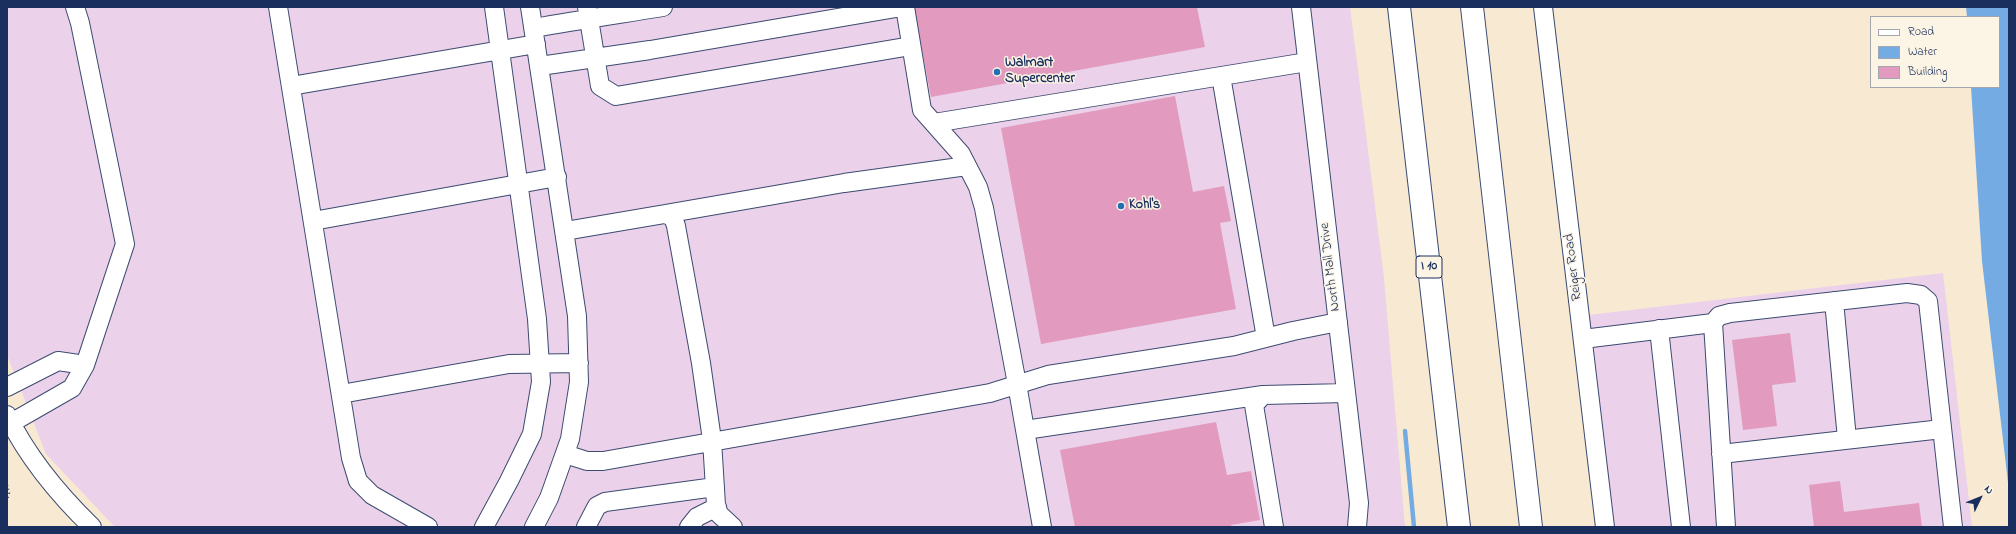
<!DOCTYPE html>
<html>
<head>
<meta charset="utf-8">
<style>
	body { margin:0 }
	#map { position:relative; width:2016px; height:534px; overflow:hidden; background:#f8e9d3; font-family:"Indie Flower",sans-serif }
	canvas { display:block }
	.frame { position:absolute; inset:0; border:8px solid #1b2f5e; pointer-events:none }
	.legend { position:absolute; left:1870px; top:16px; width:130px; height:72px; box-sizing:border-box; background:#fcf5e5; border:1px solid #a2a6af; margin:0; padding:5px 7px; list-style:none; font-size:12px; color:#1b2f5e }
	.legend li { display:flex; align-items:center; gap:8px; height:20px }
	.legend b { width:20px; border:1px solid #a2a6af }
	.north { position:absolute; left:1960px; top:478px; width:40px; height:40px; -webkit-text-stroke:3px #fcf5e5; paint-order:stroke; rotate:47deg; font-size:11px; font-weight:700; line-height:16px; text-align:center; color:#1b2f5e }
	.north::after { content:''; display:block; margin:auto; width:14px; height:18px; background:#1b2f5e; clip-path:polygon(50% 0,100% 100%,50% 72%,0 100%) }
</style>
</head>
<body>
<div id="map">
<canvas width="2016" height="534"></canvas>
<div class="frame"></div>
<ul class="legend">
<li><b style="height:5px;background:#fff"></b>Road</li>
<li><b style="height:11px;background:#75abe3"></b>Water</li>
<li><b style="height:11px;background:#e29bbe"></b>Building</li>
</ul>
<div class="north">N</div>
</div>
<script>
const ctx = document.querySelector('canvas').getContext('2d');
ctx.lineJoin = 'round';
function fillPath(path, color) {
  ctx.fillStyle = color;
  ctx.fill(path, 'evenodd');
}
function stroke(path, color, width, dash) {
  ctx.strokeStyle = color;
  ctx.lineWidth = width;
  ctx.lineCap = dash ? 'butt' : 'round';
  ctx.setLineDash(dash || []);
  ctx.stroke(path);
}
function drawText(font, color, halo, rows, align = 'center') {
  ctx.font = font + ' "Indie Flower",sans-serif';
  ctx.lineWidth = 3;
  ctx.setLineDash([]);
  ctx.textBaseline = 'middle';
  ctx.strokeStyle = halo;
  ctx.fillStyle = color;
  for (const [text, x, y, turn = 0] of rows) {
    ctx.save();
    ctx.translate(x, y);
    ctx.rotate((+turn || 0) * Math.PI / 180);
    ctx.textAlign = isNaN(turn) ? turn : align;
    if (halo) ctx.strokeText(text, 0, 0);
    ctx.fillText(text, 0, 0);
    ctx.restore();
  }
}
fillPath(new Path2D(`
	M7 7H1350L1384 278 1405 527H115L46 454 7 355Z
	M1943 273 1972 527H1605L1580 316Z`), '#ecd1ea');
fillPath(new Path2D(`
	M1966 7H2009V491L1982 261 1971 87H1999V17H1967Z`), '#75abe3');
stroke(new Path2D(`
	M1405 431 1414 527`), '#75abe3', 4.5);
fillPath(new Path2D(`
	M914 7H1197L1205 47 931 97Z
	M1175 96 1193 192 1224 186 1231 221 1220 223 1236 309 1041 344 1001 128Z
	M1790 333 1796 382 1772 385 1777 426 1743 430 1732 340Z
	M1216 422 1227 475 1251 471 1260 520 1231 525 1232 527H1075L1060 450Z
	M1840 481 1844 512 1919 503 1922 527H1814L1809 485Z`), '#e29bbe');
const minor = new Path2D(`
	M75 7 80 23 125 244 85 365
	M278 7 351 458 358 481 372 495 428 527
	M530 7 577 316 579 382 570 439 549 498 534 527
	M587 7 600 86 616 96 911 46
	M905 7 922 110 961 154 978 187 984 208 1017 384 1042 527
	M1301 7 1359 503 1357 527
	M1543 7 1605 527
	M534 28C577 20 620 14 663 7
	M540 66 650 50 902 7
	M1221 76 1266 338
	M291 86 536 44
	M934 123 1307 62
	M665 214 844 183 967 166
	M313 221 557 177
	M565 231 665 214 673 217 676 226 701 363 712 440 716 505 719 514 733 527
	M1834 301 1847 439
	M1659 329 1681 527
	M1583 339 1713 323
	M7 387 58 361 85 365 72 388 11 423
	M341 394 509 364 579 363
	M7 415C27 456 59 495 92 527
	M1025 430 1263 395
	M565 454 587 461H603L990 393 1048 375 1234 346 1293 331 1338 322
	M1721 454 1942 429
	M484 527 509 481 532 434 541 382 537 319 494 7
	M586 527 597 506 605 502 715 487
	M689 527 697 517 717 507
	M1274 527 1254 405 1263 395 1346 393
	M1726 527 1713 323 1719 316 1730 313 1907 293 1921 295 1928 301 1953 527`);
const highway = new Path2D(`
	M1399 7 1459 527
	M1472 7 1531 527`);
stroke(minor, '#3c4b70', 20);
stroke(highway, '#3c4b70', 24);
stroke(new Path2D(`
	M7 485 9 493 7 500`), '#3c4b70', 2.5, [1, 3]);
stroke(minor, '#fff', 18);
stroke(highway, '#fff', 22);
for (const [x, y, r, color] of [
	[997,72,4,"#1f6fb2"],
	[1121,206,4,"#1f6fb2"]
]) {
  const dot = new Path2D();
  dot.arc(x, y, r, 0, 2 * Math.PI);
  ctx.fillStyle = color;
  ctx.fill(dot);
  stroke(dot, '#fcf5e5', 1.5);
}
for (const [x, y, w] of [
	[1429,267,26]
]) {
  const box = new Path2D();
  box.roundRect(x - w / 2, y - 11, w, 22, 3);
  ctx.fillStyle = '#fcf5e5';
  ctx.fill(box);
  stroke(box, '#1b2f5e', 1);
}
drawText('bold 13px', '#1b2f5e', null, [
	["I 10",1429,267]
]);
drawText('bold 14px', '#1b2f5e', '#fcf5e5', [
	["Walmart",1005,64],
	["Supercenter",1005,80],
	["Kohl's",1129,206]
], 'left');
drawText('14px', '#1b2f5e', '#fcf5e5', [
	["North Mall Drive",1331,267,-97],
	["Reiger Road",1574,267,-97]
]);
</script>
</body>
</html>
